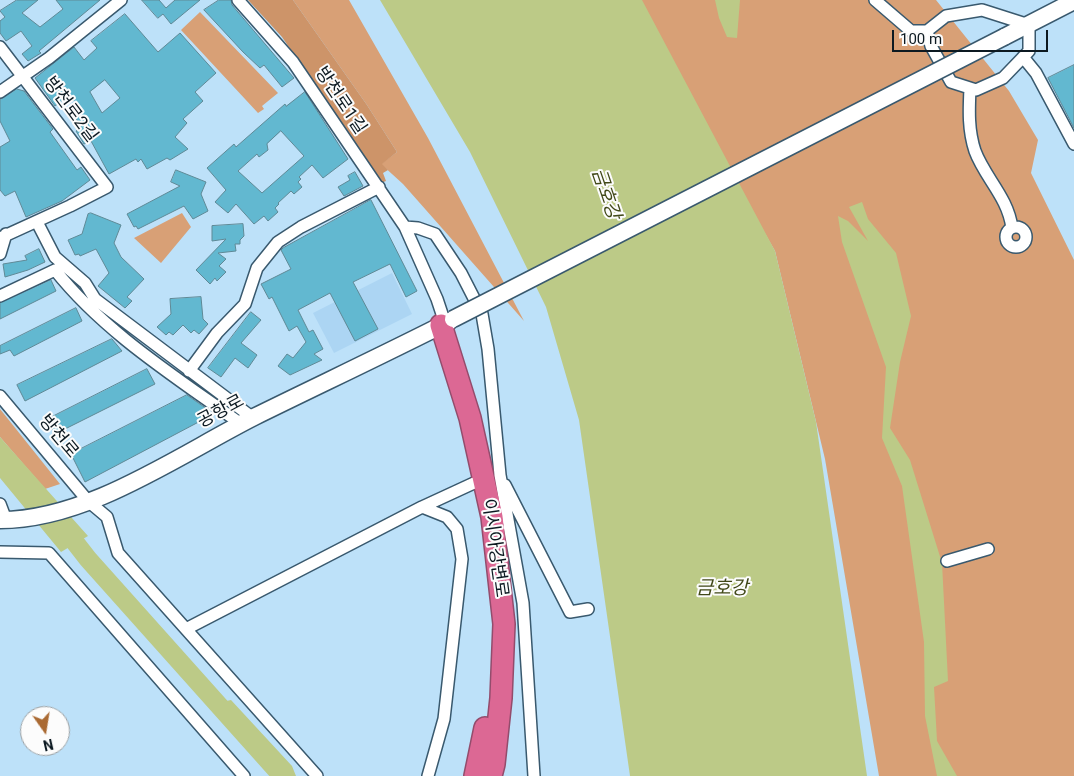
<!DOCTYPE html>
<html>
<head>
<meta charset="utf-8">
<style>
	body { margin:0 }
	#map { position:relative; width:1074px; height:776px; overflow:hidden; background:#bde1f9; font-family:Roboto,sans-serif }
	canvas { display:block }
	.north { position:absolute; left:20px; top:706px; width:50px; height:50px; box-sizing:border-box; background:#fcfcfc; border:1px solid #9ca1a4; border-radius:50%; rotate:167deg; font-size:14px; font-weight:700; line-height:20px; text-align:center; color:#0c1921 }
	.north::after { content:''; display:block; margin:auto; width:18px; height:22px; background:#aa6a33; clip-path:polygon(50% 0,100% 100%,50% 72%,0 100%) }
	.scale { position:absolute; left:892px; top:30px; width:156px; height:22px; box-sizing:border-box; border:2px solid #0c1921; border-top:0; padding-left:6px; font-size:15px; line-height:18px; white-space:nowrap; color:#0c1921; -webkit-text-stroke:4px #fcfcfc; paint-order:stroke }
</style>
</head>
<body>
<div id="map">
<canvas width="1074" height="776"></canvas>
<div class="north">N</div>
<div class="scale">100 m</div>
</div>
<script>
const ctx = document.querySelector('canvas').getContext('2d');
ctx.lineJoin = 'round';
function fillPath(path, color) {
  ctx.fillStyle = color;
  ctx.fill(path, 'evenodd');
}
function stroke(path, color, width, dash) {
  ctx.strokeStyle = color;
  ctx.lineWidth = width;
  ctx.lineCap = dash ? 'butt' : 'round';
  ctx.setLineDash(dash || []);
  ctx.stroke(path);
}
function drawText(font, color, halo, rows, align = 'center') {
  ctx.font = font + ' Roboto,"Noto Sans KR",sans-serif';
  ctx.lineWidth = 4;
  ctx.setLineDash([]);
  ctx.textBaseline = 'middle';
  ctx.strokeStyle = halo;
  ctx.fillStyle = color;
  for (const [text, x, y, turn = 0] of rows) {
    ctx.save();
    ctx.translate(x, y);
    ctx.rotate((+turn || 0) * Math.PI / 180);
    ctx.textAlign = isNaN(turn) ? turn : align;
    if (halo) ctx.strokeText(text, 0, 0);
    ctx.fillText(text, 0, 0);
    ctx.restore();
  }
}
fillPath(new Path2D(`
	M392 273 412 314 334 353 313 313Z`), '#acd5f3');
fillPath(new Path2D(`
	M293 0H349L428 138 524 321 403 184 381 164 397 152 367 105Z
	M631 0H936L1009 91 1038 140 1031 173 1074 260V776H879L825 459 775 251Z
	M200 12 278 93 262 106 264 109 258 113 181 30Z
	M182 213 191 227 161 263 134 238Z
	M0 409 60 484 45 489 0 437Z`), '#d8a076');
fillPath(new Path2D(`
	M248 0H293L367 105 397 152 382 164 388 170 383 173 386 181 381 183 282 37Z`), '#cd9469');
fillPath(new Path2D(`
	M380 0H642L775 251 816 422 867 776H630L579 420 546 307 470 152Z
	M715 0H740L737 38 727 37 719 18Z
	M862 202 868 219 896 253 911 316 900 362 890 428 910 460 942 563 948 681 934 687 937 741 957 776H937L925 716 924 642 902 486 882 438 886 367 842 242 838 216 848 221 868 241 849 207Z
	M0 437 7 445 88 536 61 552 0 478Z
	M231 700 292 766 296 776H274L264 755 222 702Z`), '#bcca87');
stroke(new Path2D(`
	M60 523 88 559 282 776`), '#bcca87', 19);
const building = new Path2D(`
	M17 0H38L22 13 40 27 63 9 56 0H100L39 51 41 53 28 61 22 54 32 46 21 31 6 41 0 33V21L5 17 0 11Z
	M142 0H159L166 8 175 0H200L171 24 163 14 158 18Z
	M219 0H231L232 5 294 78 282 87 264 65 260 68 243 52 204 10Z
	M125 14 158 52 180 33 216 73 195 92 203 101 183 119 187 123 175 137 188 149 170 160 167 158 147 169 141 159 138 162 136 159 109 174 91 141 84 144 76 131 81 128 75 116 83 112 69 95 55 106 35 78 74 47 84 60 97 48 91 41ZM105 80 120 98 102 113 90 92Z
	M1074 65V128L1048 78Z
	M17 89 24 91 53 129 50 132 77 170 81 167 90 180 62 201 26 217 15 191 5 196 0 190V147L10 141 0 121V100Z
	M305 92 348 159 323 178 312 165 299 177 301 179 298 182 302 187 294 194 291 191 278 203 279 204 275 208 278 212 268 221 264 216 254 224 236 204 228 213 215 202 226 190 207 168 234 144 236 147 285 104 286 106ZM281 131 304 156 262 193 238 171 257 154 259 157 268 150 267 144Z
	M176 170 206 182 201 194 208 211 193 219 184 206 138 229 136 226 134 227 127 214 180 186 171 182Z
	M355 172 363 186 344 196 338 187 350 180 348 176Z
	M371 200 417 291 406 297 390 264 353 282 378 329 355 341 330 293 298 310 309 332 313 330 323 349 314 354 322 360 290 375 278 366 287 354 293 358 306 342 297 326 289 331 272 297 269 299 261 284 291 269 281 250 283 248Z
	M91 213 121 225 114 243 121 257 144 279 127 297 132 301 125 308 98 286 109 273 96 249 80 256 79 254 75 255 68 240 82 234 88 214Z
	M243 224 244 236 240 240V244H235L236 251 218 253 226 259 219 266 226 272 217 281 215 278 210 284 196 270 226 239 212 241V226Z
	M39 249 45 262 28 270 5 277 3 264 27 260 25 256Z
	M51 280 56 291 0 319V303Z
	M201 297 203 319 208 324 199 334 194 330 191 333 183 325 173 335 169 332 166 335 157 327 171 314 170 299Z
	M76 308 82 321 14 356 10 350 0 354V346Z
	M251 312 261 320 241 343 257 355 248 368 235 358 221 377 208 368Z
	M112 339 122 351 25 401 17 385Z
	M147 369 155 384 55 434 48 419Z
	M187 395 207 409 210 416 85 482 71 454Z`);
fillPath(building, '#62b8d0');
stroke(building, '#5f8996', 1);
const street = new Path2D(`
	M238 0 293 62 405 227 437 299 445 323
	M875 0 911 31H927
	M982 10 1029 25V51L1003 78 976 90 951 82 931 46 927 31 946 16Z
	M0 47 107 187 70 206 0 238
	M1023 57 1036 73 1074 144
	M970 88C969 110 968 130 975 151 985 178 1008 197 1012 228
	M0 92 49 58 121 0
	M37 222 55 257 85 283 95 299 253 418
	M1006 237a10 10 0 1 1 20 0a10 10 0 1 1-20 0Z
	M405 227 418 228 435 234 461 273 482 314 488 349 500 475 523 603 534 776
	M0 254 6 234
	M0 296 55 270C105 333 176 377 241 424
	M189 371 217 333 245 304 257 268 278 242 301 227 379 187
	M0 396 88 501 107 517 118 553 317 776
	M505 485 570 612 588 609
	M0 504 6 520
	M422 507 474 483
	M0 552 49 553 244 776
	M947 561 988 549
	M186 629 422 507 447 517 457 529 462 559 444 719 428 776`);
const secondary = new Path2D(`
	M1004 37 1074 1
	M0 520C88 520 177 456 254 417 319 385 385 354 450 321`);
const highway = new Path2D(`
	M441 325 470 418 492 517 504 624 501 698 494 764 491 776
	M475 776 485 728`);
stroke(street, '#39596e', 14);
stroke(secondary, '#39596e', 19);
stroke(highway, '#934c6c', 24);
stroke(street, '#fff', 11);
stroke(secondary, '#fff', 16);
stroke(highway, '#dc6894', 21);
const secondaryBridge = new Path2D(`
	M453 319 1004 37`);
stroke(secondaryBridge, '#39596e', 19, []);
stroke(secondaryBridge, '#fff', 16);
drawText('18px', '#0c1921', '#fcfcfc', [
	["방천로1길",340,101,56],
	["방천로2길",70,110,53],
	["공항로",221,412,-28],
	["방천로",58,437,50],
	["이시아강변로",494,548,82]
]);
drawText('italic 19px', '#414918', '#fcfcfc', [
	["금호강",605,194,71],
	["금호강",722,589]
]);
</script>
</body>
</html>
